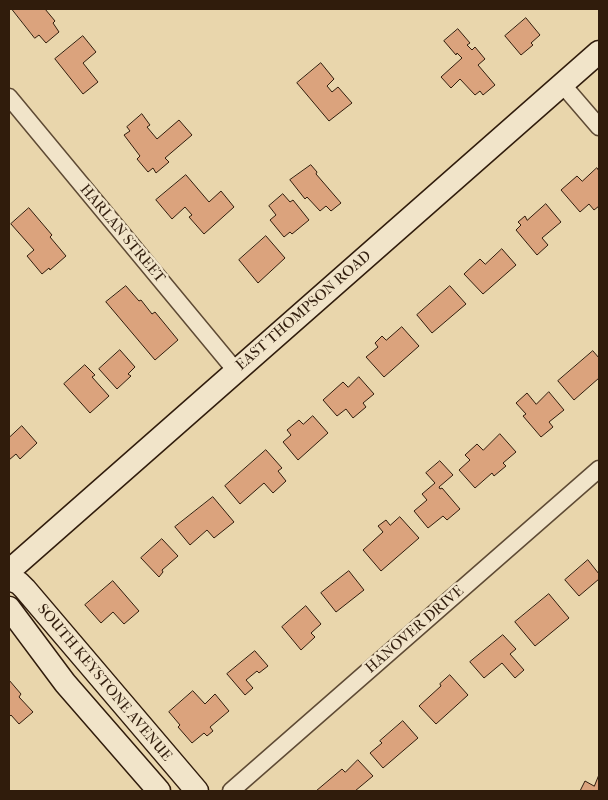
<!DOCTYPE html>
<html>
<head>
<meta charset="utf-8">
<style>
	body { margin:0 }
	#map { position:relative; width:608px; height:800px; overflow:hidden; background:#e9d6ac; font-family:"IM FELL French Canon",serif }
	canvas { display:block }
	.frame { position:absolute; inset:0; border:10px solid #301c0c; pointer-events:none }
</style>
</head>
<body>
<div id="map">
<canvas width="608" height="800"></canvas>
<div class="frame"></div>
</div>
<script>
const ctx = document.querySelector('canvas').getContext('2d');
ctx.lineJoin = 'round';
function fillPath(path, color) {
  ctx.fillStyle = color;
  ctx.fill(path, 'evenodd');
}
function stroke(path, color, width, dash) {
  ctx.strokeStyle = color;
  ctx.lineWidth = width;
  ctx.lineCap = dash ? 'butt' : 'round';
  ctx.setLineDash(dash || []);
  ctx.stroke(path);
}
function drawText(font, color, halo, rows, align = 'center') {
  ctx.font = font + ' "IM FELL French Canon",serif';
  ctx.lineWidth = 5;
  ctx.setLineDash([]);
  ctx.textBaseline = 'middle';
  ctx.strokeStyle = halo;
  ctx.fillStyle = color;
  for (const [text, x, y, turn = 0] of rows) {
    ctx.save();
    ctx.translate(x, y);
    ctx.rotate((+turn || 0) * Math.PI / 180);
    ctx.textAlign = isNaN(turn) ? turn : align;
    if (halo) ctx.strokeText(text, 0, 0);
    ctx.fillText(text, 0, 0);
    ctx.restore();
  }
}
const building = new Path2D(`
	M12 9H45L55 21 53 23 59 32 46 43 39 35 35 38Z
	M526 18 540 35 531 43 533 45 521 55 505 36Z
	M458 29 470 43 467 45 472 50 475 47 485 59 478 65 495 85 483 95 480 91 475 95 460 79 451 88 441 77 462 58 457 53 456 55 444 41Z
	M83 36 96 52 83 63 98 82 83 94 55 59Z
	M321 63 334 79 327 86 332 92 338 87 352 103 329 121 297 83Z
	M142 114 150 125 147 127 157 139 179 120 192 135 165 158 169 162 156 173 153 168 148 172 137 159 140 156 124 135 130 131 127 127Z
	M311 165 317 172 316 174 341 203 331 211 326 206 320 211 307 197 305 199 290 180Z
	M597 168 599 171V206L594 210 589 204 580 212 561 190 577 176 582 181Z
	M186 175 209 202 221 191 234 207 204 234 189 217 192 215 185 207 172 219 156 200Z
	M283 194 290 202 293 200 309 220 292 234 290 232 284 237 270 220 276 215 269 206Z
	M546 204 561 222 542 238 548 245 537 255 516 230 521 225 518 222 525 216 527 220Z
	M29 208 52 235 50 237 66 256 50 270 49 268 42 274 27 256 34 250 11 224Z
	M266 236 285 258 258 283 239 260Z
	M502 249 516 265 483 294 464 274 480 259 485 264Z
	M126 286 139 301 141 300 152 314 155 312 178 340 155 360 106 302Z
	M450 286 466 304 432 333 417 315Z
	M402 327 419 346 384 377 366 357 378 347 375 343 382 336 386 340Z
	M120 350 135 367 128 374 131 376 117 389 99 369Z
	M593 351 599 358V378L574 400 558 381Z
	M85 365 95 375 92 377 109 396 90 413 64 384Z
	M359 377 374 394 363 403 366 407 353 418 346 409 337 416 323 400 343 382 348 387Z
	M549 392 564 410 549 422 553 427 541 437 523 416 526 414 516 403 527 393 536 404Z
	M313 416 328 433 298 460 283 442 291 435 287 430 299 420 303 424Z
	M22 426 37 443 20 459 16 454 9 460V438Z
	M500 434 516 452 503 463 506 466 494 476 492 473 475 488 459 470 470 460 465 455 477 444 483 450Z
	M266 450 282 468 278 471 286 481 273 493 264 483 240 504 225 486Z
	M440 461 453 475 439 487 440 489 442 488 460 509 447 520 443 516 428 528 414 511 427 500 422 494 435 483 426 473Z
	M213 497 234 522 214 538 207 530 190 545 175 527Z
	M400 517 419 538 381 571 363 550 383 532 378 526 386 520 390 525Z
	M162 539 178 556 162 570 163 572 159 577 141 558Z
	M588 560 599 574V579L579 596 565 580Z
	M349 571 364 590 336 612 321 593Z
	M113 581 139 611 124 624 113 612 101 623 85 605Z
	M549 594 569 618 535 646 515 622Z
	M306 606 321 624 311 633 315 637 301 650 282 627Z
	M503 635 516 649 510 654 524 670 515 678 502 663 484 678 470 662Z
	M255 651 268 666 259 673 257 671 246 680 253 688 245 695 227 674Z
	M450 675 468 695 436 724 419 706 441 686 440 684Z
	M9 680 21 694 19 697 33 712 19 724 11 715 9 717Z
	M193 691 205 704 215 694 229 711 210 727 213 731 207 736 204 733 192 743 178 727 180 725 169 712Z
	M403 721 418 738 383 768 370 753 382 743 380 741Z
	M358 760 373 776 355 791H316L342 769 345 772Z
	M599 775V791H580L585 781 594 786Z`);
fillPath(building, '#dba37d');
stroke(building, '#301c0c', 1);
const street = new Path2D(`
	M562 84 599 127
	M9 97 236 371
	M231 791 599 469`);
const secondary = new Path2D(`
	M9 571 599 52
	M9 579 19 583 25 589 197 791
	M9 608 65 683 159 791`);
stroke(street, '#5e4a34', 19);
stroke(secondary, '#301c0c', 25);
stroke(street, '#f1e4c9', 16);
stroke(secondary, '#f1e4c9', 22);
drawText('15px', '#301c0c', '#f1e4c9', [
	["HARLAN STREET",122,234,50],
	["EAST THOMPSON ROAD",304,311,-41],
	["HANOVER DRIVE",415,630,-41],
	["SOUTH KEYSTONE AVENUE",104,683,50]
]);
</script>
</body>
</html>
